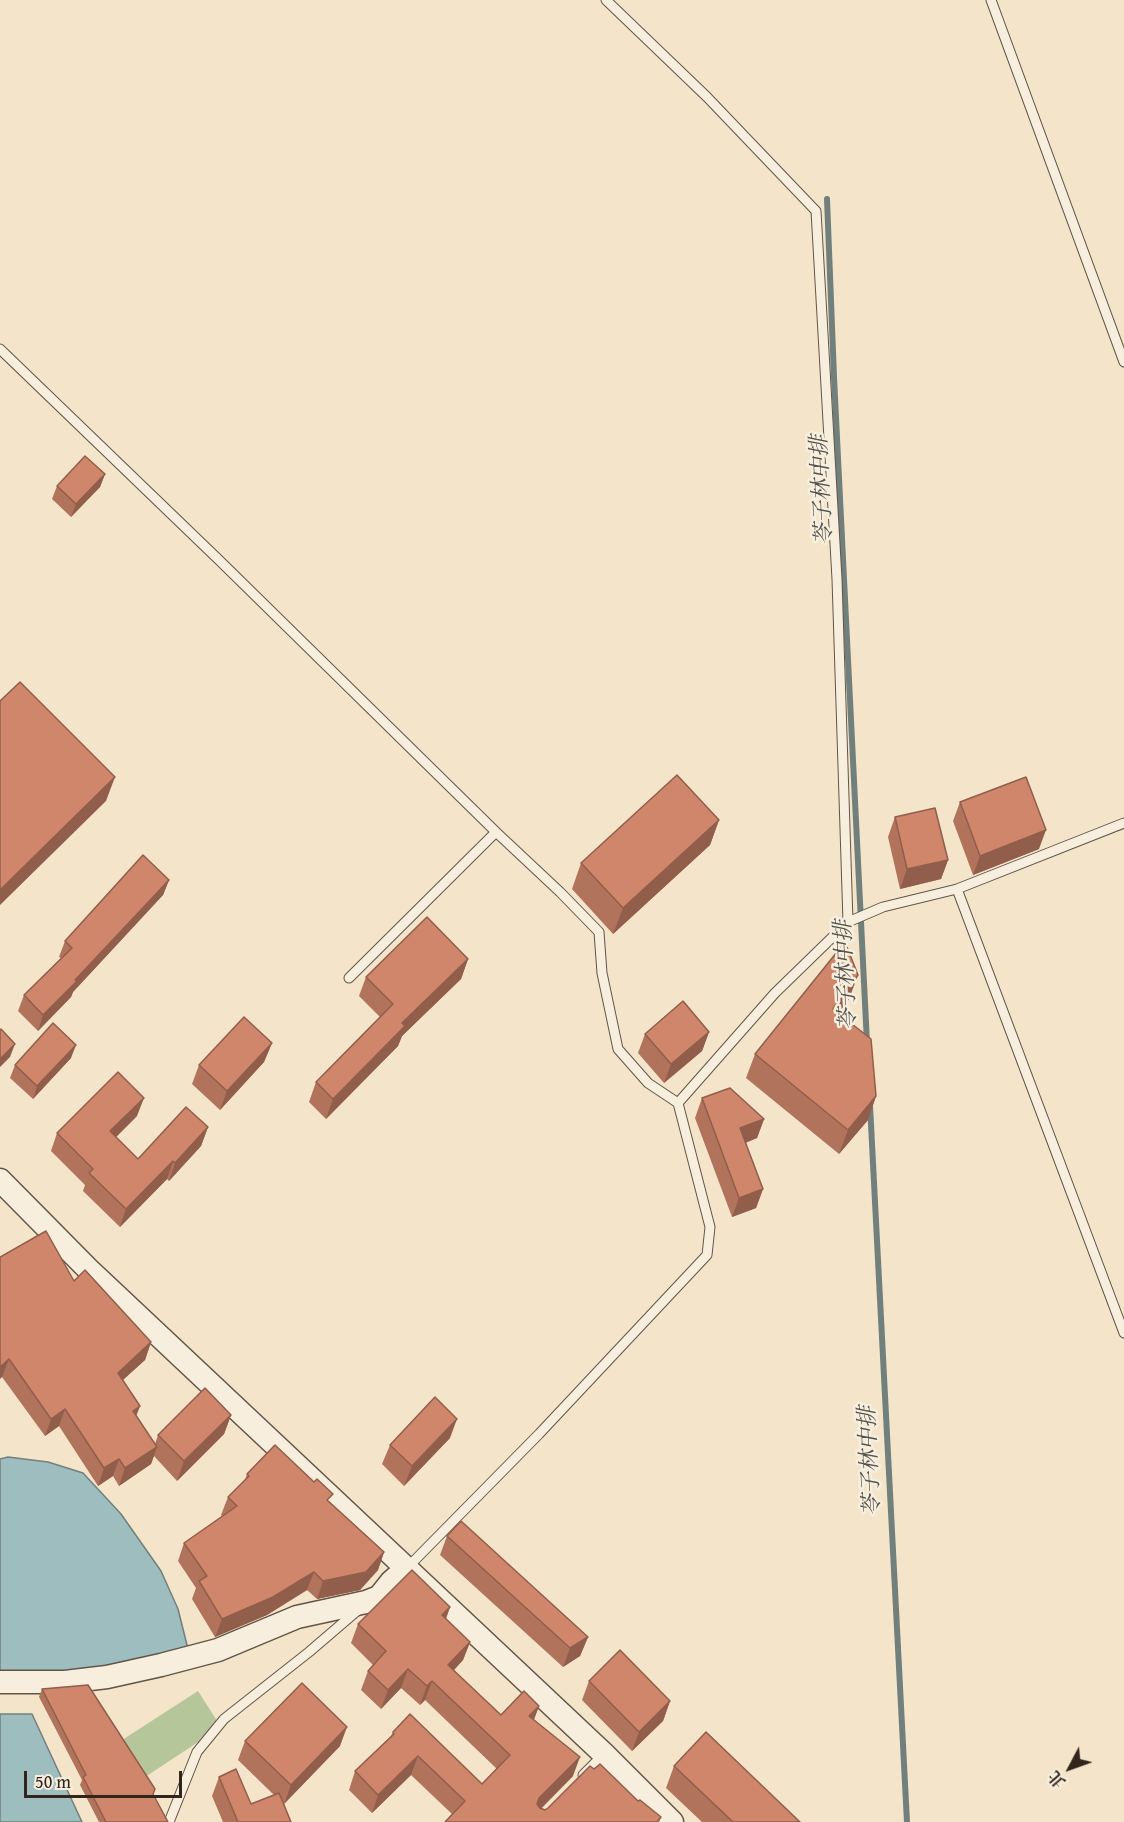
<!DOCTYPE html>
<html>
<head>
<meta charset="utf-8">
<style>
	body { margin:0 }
	#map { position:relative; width:1124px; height:1822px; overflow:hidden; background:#f4e5ca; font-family:"Gentium Book Plus","Noto Serif TC",serif }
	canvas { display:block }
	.north { position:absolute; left:1040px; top:1738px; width:60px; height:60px; -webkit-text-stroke:4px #f8eedd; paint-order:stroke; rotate:229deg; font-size:16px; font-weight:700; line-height:24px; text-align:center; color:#31251c }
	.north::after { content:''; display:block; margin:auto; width:21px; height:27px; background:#31251c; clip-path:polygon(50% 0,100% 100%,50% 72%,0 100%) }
	.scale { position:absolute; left:24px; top:1771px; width:158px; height:27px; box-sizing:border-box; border:3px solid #31251c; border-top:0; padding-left:8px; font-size:18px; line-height:21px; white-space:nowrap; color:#31251c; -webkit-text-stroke:4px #f8eedd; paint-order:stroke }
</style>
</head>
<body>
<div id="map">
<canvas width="1124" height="1822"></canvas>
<div class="north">北</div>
<div class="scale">50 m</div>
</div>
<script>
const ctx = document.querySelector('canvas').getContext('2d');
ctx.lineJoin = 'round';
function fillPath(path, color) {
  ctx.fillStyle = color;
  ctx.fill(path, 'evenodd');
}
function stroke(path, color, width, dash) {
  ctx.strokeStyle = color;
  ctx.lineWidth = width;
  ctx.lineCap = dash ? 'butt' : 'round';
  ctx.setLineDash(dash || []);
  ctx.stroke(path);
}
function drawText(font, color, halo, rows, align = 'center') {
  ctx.font = font + ' "Gentium Book Plus","Noto Serif TC",serif';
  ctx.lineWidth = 5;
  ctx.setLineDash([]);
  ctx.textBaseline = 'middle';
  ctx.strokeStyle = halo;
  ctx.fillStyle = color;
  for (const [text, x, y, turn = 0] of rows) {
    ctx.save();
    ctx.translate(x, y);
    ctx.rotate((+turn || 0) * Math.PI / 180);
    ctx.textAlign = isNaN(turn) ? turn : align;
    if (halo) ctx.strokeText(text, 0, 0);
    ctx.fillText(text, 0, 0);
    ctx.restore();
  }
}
fillPath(new Path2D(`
	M198 1691 221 1727 142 1779 119 1742Z`), '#b6c69b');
const water = new Path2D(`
	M8 1457 48 1462 83 1473 121 1514 161 1571 178 1609 189 1653 101 1671 0 1673V1459Z
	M0 1714H32L82 1822H0Z`);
fillPath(water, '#9ebdbe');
stroke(water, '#72807d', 1.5);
stroke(new Path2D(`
	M827 199 834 377 867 1043
	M870 1105 907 1822`), '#72807d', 6);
const service = new Path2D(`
	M606 0 707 97 816 211 837 579 848 922 775 993 678 1103
	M991 0 1124 362
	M0 349 220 561 496 832 560 892 599 932 602 973 618 1049 648 1083 678 1103 710 1227 707 1255 539 1434 407 1568
	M957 889 1124 1333
	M848 922 883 907 957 889 1124 823
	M349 978 496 832
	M583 1775 604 1754
	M169 1822 197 1752 224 1719 309 1652 358 1610`);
const tertiary = new Path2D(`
	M0 1180 88 1269 604 1754 672 1822
	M0 1682H65L107 1677 161 1665 218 1650 297 1617 366 1602 379 1597 391 1582 407 1568`);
stroke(service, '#625548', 11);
stroke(tertiary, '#625548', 25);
stroke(service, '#f8eedd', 9);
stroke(tertiary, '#f8eedd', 22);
fillPath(new Path2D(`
	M105 474 100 487 71 517 52 499 57 486Z
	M960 802 1039 849 973 875 953 821Z
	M895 817 948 860 941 879 900 889 888 837Z
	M719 820 710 845 613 934 572 889 581 863Z
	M169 880 163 895 73 992 71 997 38 1031 18 1011 24 995 61 958 59 957 65 941Z
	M468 959 461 979 402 1036 398 1046 326 1119 309 1102 316 1082 380 1017 359 996 366 977Z
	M849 999 839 1013 876 1096 868 1120 839 1154 746 1078 755 1054Z
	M709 1032 702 1051 664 1083 638 1053 645 1034Z
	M272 1043 264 1062 220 1110 192 1084 199 1065Z
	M71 1058 33 1099 10 1078 15 1065Z
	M702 1098 764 1119 757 1138 745 1143 763 1189 756 1208 732 1217 695 1118Z
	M137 1116 116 1137 138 1159 208 1127 201 1146 169 1181 167 1179 120 1227 83 1191 85 1185 51 1151 57 1133Z
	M0 1257 74 1281 151 1342 145 1360 122 1380 140 1406 136 1416 155 1444 158 1435 231 1415 224 1434 177 1481 154 1456 151 1464 119 1486 113 1476 98 1486 59 1426 45 1436 2 1377Z
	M450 1438 404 1486 382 1464 390 1445Z
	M247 1474 330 1502 384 1552 378 1570 360 1590 317 1599 307 1590 267 1615 215 1637 192 1599 196 1588 178 1561 184 1543 222 1516 221 1515 228 1497 245 1480Z
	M447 1536 588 1637 580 1656 563 1667 440 1555Z
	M450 1607 446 1619 470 1642 463 1660 454 1670 501 1715 539 1706 534 1719 573 1776 541 1809 545 1810 638 1801 661 1817 659 1822H445L452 1814 411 1775 372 1813 349 1790 355 1771 391 1736 393 1732 482 1784 497 1769 425 1700 420 1705 401 1688 381 1709 361 1690 368 1671 373 1665 351 1643 358 1624Z
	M589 1681 670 1701 663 1721 632 1751 582 1700Z
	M42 1689 168 1822H99L80 1785 82 1780 39 1697Z
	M245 1741 340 1746 284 1804 291 1822H223L212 1796 219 1777 251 1804 274 1795 238 1760Z
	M674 1766 800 1822H702L666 1788Z`), '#b2735c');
fillPath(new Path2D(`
	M105 474 100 487 71 517 76 504Z
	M115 777 106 801 0 905V890Z
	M719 820 710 845 613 934 623 908Z
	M1046 830 1039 849 973 875 980 856Z
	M948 860 941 879 900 889 907 869Z
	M169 880 163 895 73 992 71 997 38 1031 43 1015Z
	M468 959 461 979 402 1036 398 1046 326 1119 333 1099 402 1023Z
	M858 975 849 999 825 1033 833 1009Z
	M709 1032 702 1051 664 1083 671 1064Z
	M272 1043 264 1062 220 1110 227 1091Z
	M15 1044 10 1057 0 1067V1059Z
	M76 1045 71 1058 33 1099 37 1086Z
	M876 1096 868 1120 839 1154 848 1130Z
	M144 1098 137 1116 103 1150 110 1131Z
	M764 1119 757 1138 733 1148 740 1128Z
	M208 1127 201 1146 169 1181 175 1163Z
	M173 1161 167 1179 120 1227 126 1209Z
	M763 1189 756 1208 732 1217 739 1198Z
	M151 1342 145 1360 111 1391 118 1373Z
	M9 1359 2 1377 0 1379V1367Z
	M140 1406 133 1424V1411Z
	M65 1409 59 1426 45 1436 51 1419Z
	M231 1415 224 1434 177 1481 184 1461Z
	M457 1419 450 1438 404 1486 412 1466Z
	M157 1447 151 1464 119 1486 125 1468Z
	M119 1459 113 1476 98 1486 104 1468Z
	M384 1552 378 1570 360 1590 317 1599 323 1581Z
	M314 1572 307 1590 267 1615 215 1637 222 1619Z
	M450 1607 443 1626 442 1615Z
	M588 1637 580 1656 563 1667 570 1648Z
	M470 1642 463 1660 441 1684 448 1665Z
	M408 1669 401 1688 381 1709 388 1690Z
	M432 1681 425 1700 420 1705 427 1686Z
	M670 1701 663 1721 632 1751 639 1732Z
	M539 1706 532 1725 529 1716Z
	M347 1727 340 1746 284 1804 291 1785Z
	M418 1756 411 1775 372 1813 378 1795Z
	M580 1757 573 1776 532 1817 539 1798Z`), '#915e4b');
const building = new Path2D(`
	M85 456 105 474 76 504 57 486Z
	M20 682 115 777 0 890V701Z
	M677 775 719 820 623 908 581 863Z
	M1026 777 1046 830 980 856 960 802Z
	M935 808 948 860 907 869 895 817Z
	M143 855 169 880 75 980 77 981 43 1015 24 995 72 948 65 941Z
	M427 917 468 959 402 1023 405 1026 333 1099 316 1082 393 1004 366 977Z
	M845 942 858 975 833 1009 871 1039 876 1096 848 1130 755 1054Z
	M683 1001 709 1032 671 1064 645 1034Z
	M244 1017 272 1043 227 1091 199 1065Z
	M53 1023 76 1045 37 1086 15 1065Z
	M1 1029 15 1044 0 1059V1030Z
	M118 1072 144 1098 110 1131 138 1159 186 1107 208 1127 175 1163 173 1161 126 1209 89 1173 93 1169 57 1133Z
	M730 1088 764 1119 740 1128 763 1189 739 1198 702 1098Z
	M46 1231 74 1281 85 1270 151 1342 118 1373 140 1406 133 1411 157 1447 125 1468 119 1459 104 1468 65 1409 51 1419 9 1359 0 1367V1257Z
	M205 1388 231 1415 184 1461 158 1435Z
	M435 1397 457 1419 412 1466 390 1445Z
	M275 1445 314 1482 317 1479 333 1494 327 1500 384 1552 366 1572 323 1581 314 1572 273 1597 222 1619 199 1581 207 1576 184 1543 237 1506 228 1497 249 1476 247 1474Z
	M461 1521 588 1637 570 1648 447 1536Z
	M412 1570 450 1607 442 1615 470 1642 448 1665 501 1715 524 1691 539 1706 529 1716 580 1757 539 1798 537 1804 540 1808 545 1810 548 1808 590 1766 594 1769 600 1764 638 1801 640 1800 661 1817 657 1822H445L465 1801 418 1756 378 1795 355 1771 394 1734 393 1732 410 1714 482 1784 510 1755 432 1681 427 1686 408 1669 388 1690 368 1671 386 1651 358 1624Z
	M620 1650 670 1701 639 1732 589 1681Z
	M302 1683 347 1727 291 1785 245 1741Z
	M88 1685 155 1789 153 1794 168 1822H106L83 1777 86 1775 42 1689Z
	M706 1732 800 1822H733L674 1766Z
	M236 1769 251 1804 279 1793 291 1822H238L219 1777Z`);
fillPath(building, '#cf866b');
stroke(building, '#915e4b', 1.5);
drawText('italic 22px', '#52534d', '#f8eedd', [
	["苓子林中排",823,490,-93],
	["苓子林中排",847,975,-93],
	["苓子林中排",871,1461,-93]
]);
</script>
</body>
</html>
